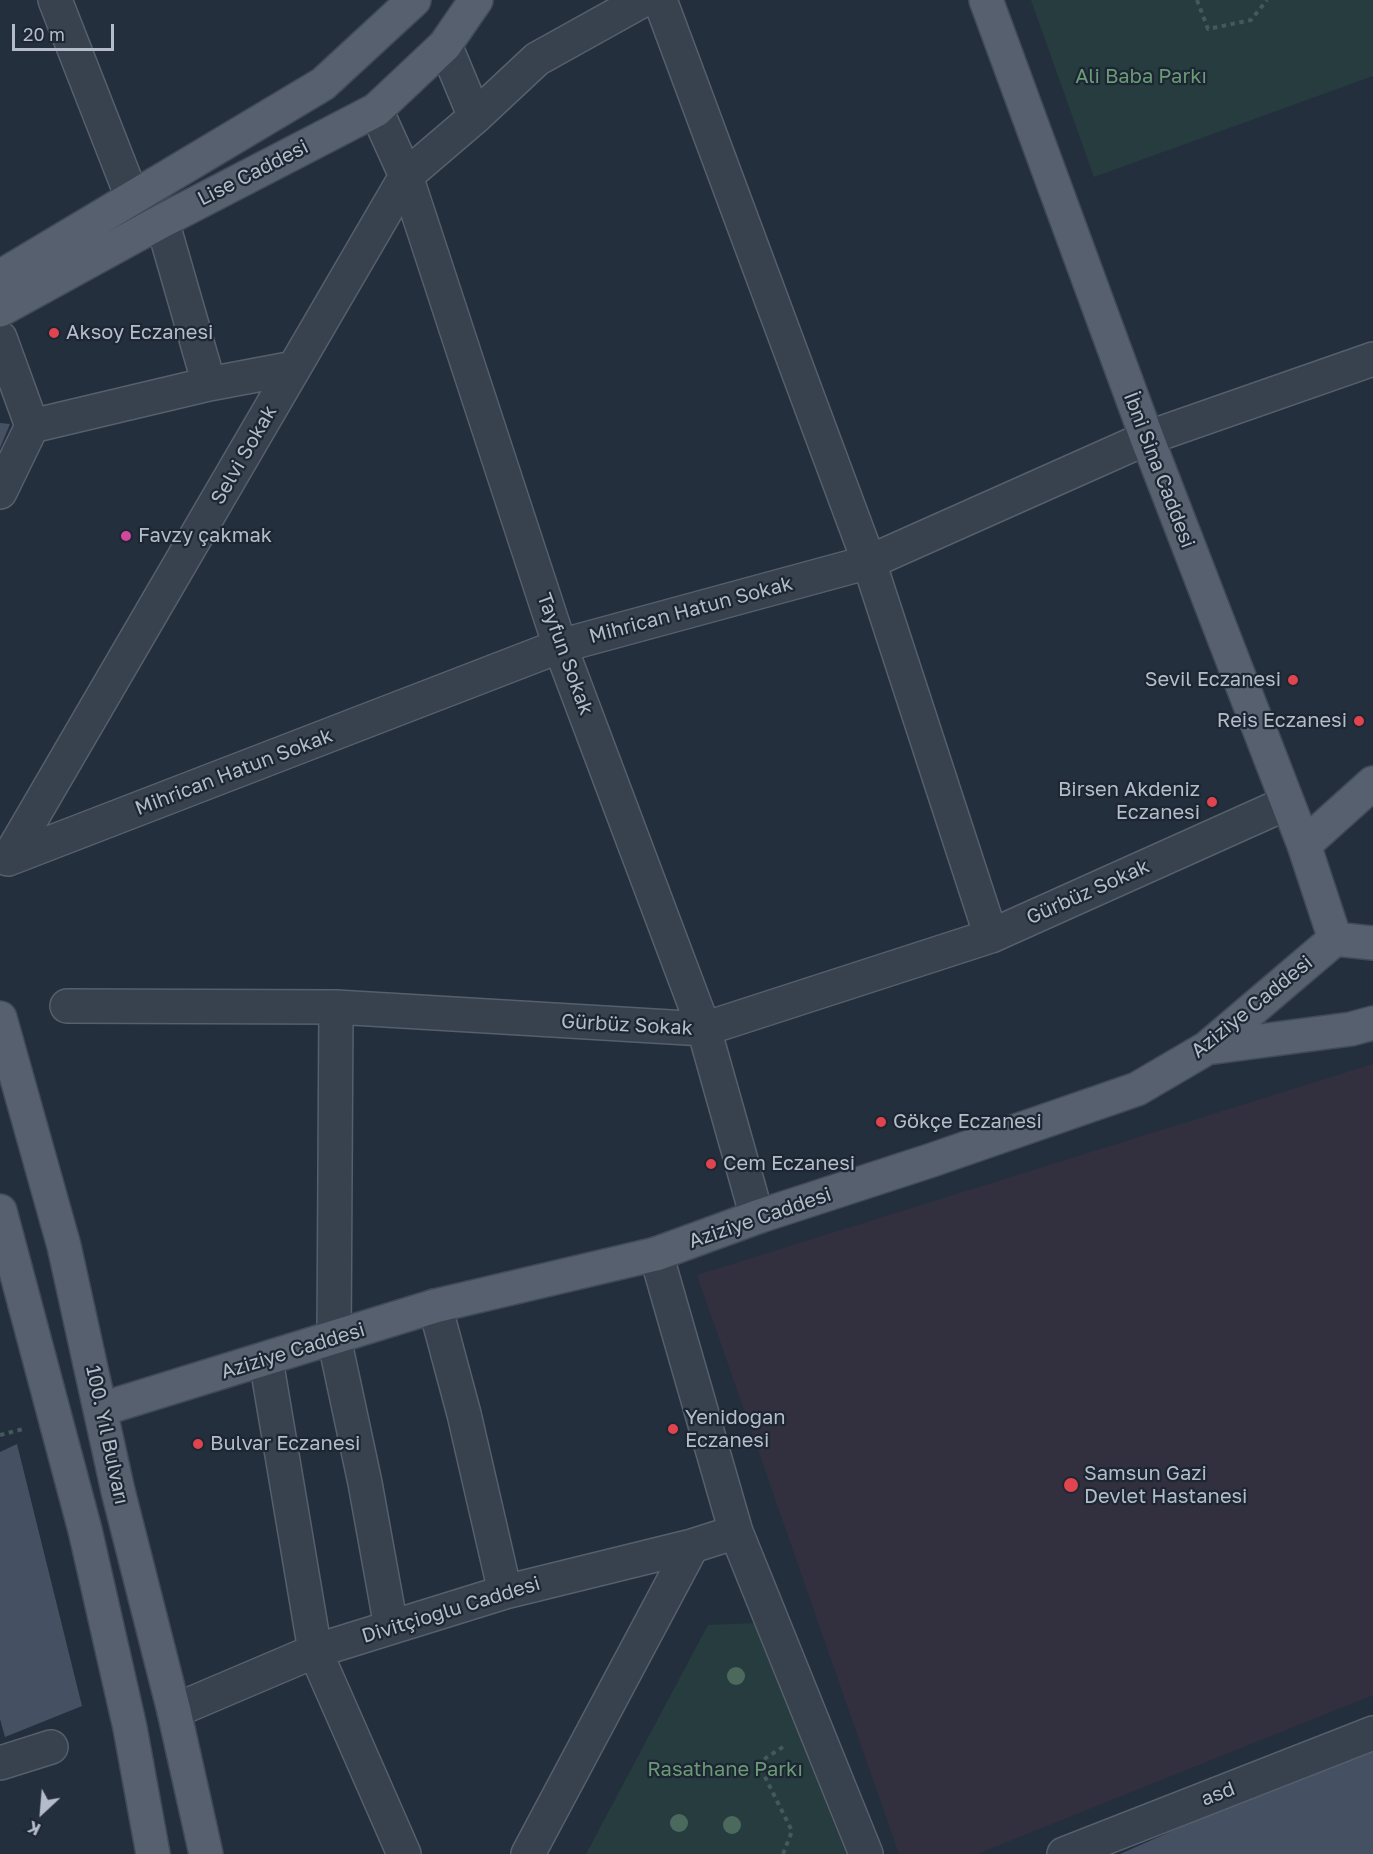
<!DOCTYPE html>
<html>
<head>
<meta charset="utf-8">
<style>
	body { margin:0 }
	#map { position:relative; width:1373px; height:1854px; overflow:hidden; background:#242f3e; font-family:"Golos Text",sans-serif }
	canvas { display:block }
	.north { position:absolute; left:12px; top:1782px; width:60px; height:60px; -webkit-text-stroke:4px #1d2633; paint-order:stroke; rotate:206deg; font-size:16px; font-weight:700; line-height:24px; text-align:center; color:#b4bcc9 }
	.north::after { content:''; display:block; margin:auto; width:21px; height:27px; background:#b4bcc9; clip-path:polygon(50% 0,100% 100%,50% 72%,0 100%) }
	.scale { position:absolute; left:12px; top:24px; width:102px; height:27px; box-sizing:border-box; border:3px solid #b4bcc9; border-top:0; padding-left:8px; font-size:18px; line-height:21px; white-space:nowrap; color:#b4bcc9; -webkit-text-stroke:4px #1d2633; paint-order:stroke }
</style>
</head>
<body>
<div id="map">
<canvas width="1373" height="1854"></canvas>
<div class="north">K</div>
<div class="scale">20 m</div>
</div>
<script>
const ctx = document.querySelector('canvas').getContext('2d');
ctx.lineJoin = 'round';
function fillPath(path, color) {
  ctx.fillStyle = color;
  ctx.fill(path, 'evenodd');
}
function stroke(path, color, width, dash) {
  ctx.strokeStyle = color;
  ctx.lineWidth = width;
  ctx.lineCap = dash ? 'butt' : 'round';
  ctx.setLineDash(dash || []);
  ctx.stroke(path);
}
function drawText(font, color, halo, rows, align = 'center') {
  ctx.font = font + ' "Golos Text",sans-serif';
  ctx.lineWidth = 4.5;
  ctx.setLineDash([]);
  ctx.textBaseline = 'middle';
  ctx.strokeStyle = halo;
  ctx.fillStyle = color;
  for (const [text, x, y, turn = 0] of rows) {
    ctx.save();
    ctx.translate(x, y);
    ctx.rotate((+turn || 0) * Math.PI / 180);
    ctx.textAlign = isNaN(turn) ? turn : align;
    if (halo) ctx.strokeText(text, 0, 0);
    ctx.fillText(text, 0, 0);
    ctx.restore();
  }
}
fillPath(new Path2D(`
	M1373 1064V1695L977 1854H899L697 1275Z`), '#32303f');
fillPath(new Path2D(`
	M1031 0H1373V76L1094 177Z
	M756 1623 846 1854H586L708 1625Z`), '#263c3f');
fillPath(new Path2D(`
	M0 423 10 424 0 448Z
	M17 1444 82 1706 5 1737 0 1719V1452Z
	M1373 1742V1854H1120Z`), '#455162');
const minor = new Path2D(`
	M55 0 132 197
	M643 0 537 59 475 117 406 176 560 646 704 1029 757 1217
	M660 0 869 562 991 936
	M445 45 475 117
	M162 221 209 384 294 368
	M0 338 32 426 0 492
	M32 426 209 384
	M8 859 560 646 869 562 1147 438 1373 359
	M8 859 406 176 376 110
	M67 1006 336 1007 704 1029 991 936 1287 803
	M336 1007 334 1338 365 1483 391 1627
	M656 1254 736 1532 866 1854
	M435 1306 464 1414 505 1592
	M266 1360 315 1651 404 1854
	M174 1711 315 1651 505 1592 692 1546 736 1532
	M0 1763 51 1747
	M528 1854 692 1546
	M1064 1854 1373 1733`);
const major = new Path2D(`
	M986 0 1147 438 1304 845 1335 939
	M0 277 323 84 414 0
	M0 310 162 221 376 110 445 45 476 0
	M1304 845 1373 783
	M0 1018 64 1246 118 1491 174 1711 206 1854
	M1207 1048 1351 1029 1373 1023
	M0 1211 85 1530 130 1728 153 1854
	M102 1409 435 1306 656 1254 757 1217 932 1160 1137 1089 1207 1048 1335 939 1373 943`);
stroke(minor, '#565f6c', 36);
stroke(major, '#414a57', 36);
stroke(new Path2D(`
	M1197 0 1208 29 1251 20 1267 0
	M0 1435 23 1429
	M783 1854 792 1831 758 1763 786 1745`), '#44595c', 4, [4.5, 4.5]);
stroke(minor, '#38414e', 33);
stroke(major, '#56606e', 33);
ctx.fillStyle = '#4b6a5d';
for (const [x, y] of [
	[736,1676],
	[679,1823],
	[732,1825]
]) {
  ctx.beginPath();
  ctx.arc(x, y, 9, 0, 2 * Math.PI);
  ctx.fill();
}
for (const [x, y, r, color] of [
	[54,333,6,"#e0444e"],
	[126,536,6,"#d1479c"],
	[1293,680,6,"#e0444e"],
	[1359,721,6,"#e0444e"],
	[1212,802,6,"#e0444e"],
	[881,1122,6,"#e0444e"],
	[711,1164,6,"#e0444e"],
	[673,1429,6,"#e0444e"],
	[198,1444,6,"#e0444e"],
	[1071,1485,8,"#e0444e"]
]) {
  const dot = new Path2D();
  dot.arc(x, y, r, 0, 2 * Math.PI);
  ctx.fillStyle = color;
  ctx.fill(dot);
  stroke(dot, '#1d2633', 2);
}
drawText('20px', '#6b9a76', '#1d2633', [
	["Ali Baba Parkı",1141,77],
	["Rasathane Parkı",725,1770]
]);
drawText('20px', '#b4bcc9', '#1d2633', [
	["Lise Caddesi",253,173,-27],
	["Selvi Sokak",244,455,-60],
	["İbni Sina Caddesi",1159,470,69],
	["Mihrican Hatun Sokak",691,610,-15],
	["Tayfun Sokak",565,654,70],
	["Mihrican Hatun Sokak",234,772,-21],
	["Gürbüz Sokak",1088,892,-24],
	["Aziziye Caddesi",1252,1007,-39],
	["Gürbüz Sokak",627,1025,3],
	["Aziziye Caddesi",760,1218,-19],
	["Aziziye Caddesi",293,1351,-17],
	["100. Yıl Bulvarı",107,1435,78],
	["Divitçioğlu Caddesi",451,1610,-17],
	["asd",1218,1794,-21]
]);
drawText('20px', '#b4bcc9', '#1d2633', [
	["Aksoy Eczanesi",66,333],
	["Favzy çakmak",138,536],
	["Sevil Eczanesi",1281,680,"right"],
	["Reis Eczanesi",1347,721,"right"],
	["Birsen Akdeniz",1200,790,"right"],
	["Eczanesi",1200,813,"right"],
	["Gökçe Eczanesi",893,1122],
	["Cem Eczanesi",723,1164],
	["Yenidoğan",685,1418],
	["Eczanesi",685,1441],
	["Bulvar Eczanesi",210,1444],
	["Samsun Gazi",1084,1474],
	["Devlet Hastanesi",1084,1497]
], 'left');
</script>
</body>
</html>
